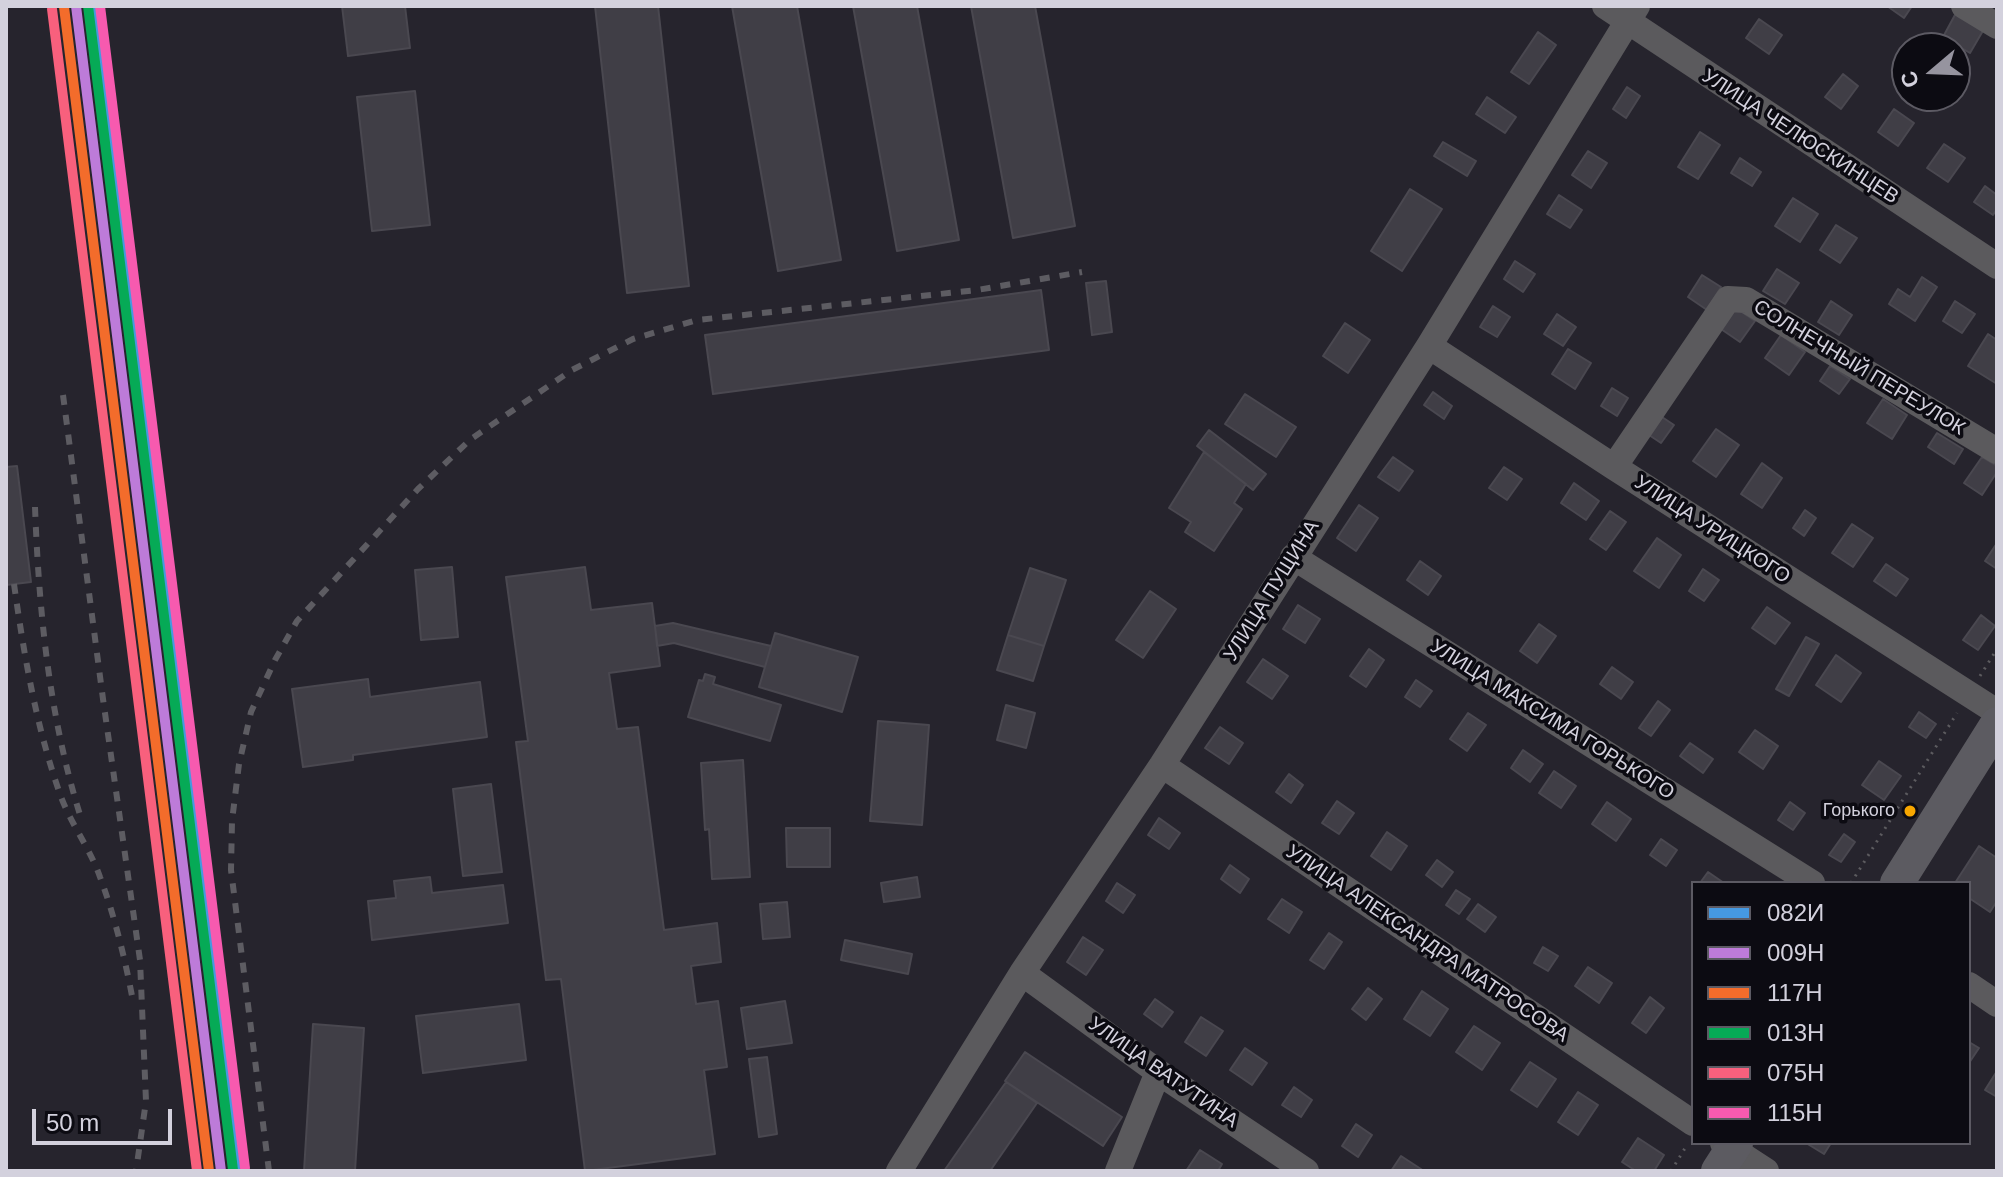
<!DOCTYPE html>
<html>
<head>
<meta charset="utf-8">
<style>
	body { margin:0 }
	#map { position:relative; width:2003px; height:1177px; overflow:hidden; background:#26242d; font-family:Helvetica,sans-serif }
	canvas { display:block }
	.frame { position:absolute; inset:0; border:8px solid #d3d1dd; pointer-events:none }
	.legend { position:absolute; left:1691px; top:881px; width:280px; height:264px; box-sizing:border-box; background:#0c0b12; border:2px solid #5c5a63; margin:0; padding:10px 14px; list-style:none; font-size:24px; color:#d3d1dd }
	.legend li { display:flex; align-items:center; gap:16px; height:40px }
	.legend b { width:40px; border:2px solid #5c5a63 }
	.north { position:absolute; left:1891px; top:32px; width:80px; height:80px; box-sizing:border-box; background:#0c0b12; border:2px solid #5c5a63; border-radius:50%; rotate:251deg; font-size:22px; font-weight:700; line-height:32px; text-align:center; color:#d3d1dd }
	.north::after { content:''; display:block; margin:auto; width:28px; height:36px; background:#96949f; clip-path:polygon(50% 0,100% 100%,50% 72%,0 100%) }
	.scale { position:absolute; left:32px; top:1109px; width:140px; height:36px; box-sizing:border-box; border:4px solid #d3d1dd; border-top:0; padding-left:10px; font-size:24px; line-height:28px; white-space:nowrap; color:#d3d1dd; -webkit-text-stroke:6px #0c0b12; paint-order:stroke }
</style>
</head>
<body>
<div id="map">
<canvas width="2003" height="1177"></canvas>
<div class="frame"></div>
<ul class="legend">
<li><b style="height:10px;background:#4699e1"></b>082И</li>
<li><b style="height:10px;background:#bd7bd9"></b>009Н</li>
<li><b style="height:10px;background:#f36c2b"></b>117Н</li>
<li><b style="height:10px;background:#06aa56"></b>013Н</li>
<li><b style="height:10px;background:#f8607d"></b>075Н</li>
<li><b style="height:10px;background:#f75aaf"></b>115Н</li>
</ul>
<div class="north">С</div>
<div class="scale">50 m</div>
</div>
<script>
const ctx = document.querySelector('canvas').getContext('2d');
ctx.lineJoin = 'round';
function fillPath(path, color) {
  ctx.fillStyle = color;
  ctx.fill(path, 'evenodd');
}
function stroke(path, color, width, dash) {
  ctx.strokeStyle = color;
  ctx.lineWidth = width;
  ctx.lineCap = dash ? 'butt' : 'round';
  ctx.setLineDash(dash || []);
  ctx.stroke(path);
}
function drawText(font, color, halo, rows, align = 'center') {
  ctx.font = font + ' Helvetica,sans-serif';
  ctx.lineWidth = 7;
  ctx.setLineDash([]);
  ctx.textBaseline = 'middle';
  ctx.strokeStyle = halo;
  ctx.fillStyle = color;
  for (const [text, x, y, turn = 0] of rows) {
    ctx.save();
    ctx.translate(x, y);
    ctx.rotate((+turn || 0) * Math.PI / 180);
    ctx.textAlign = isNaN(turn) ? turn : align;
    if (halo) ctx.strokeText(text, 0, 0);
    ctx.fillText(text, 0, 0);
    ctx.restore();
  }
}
const building = new Path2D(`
	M342 6H405L410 48 348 56Z
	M595 6H658L689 286 627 293Z
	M732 6H797L841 260 778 271Z
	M853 6H917L959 240 897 251Z
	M971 6H1035L1075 226 1013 238Z
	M1887 6H1912L1904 18Z
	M1956 13 1984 29 1970 53 1943 37Z
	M1759 19 1782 35 1769 54 1746 38Z
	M1538 32 1556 45 1529 84 1511 72Z
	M1843 74 1858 86 1841 109 1825 97Z
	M1627 87 1640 96 1626 118 1613 109Z
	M415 91 430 225 372 231 357 97Z
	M1487 97 1516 117 1505 133 1476 114Z
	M1894 109 1914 123 1898 146 1878 132Z
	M1700 132 1720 145 1698 179 1678 167Z
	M1443 142 1476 161 1467 176 1434 156Z
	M1944 144 1965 158 1948 182 1927 168Z
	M1588 151 1607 163 1591 188 1572 175Z
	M1740 158 1761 172 1752 186 1731 173Z
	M1985 186 1997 195V209L1993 215 1974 202Z
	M1410 189 1442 209 1402 271 1371 251Z
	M1559 195 1582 210 1570 228 1547 214Z
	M1793 198 1818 214 1800 242 1775 226Z
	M1836 225 1857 238 1840 263 1820 250Z
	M1515 261 1535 274 1523 292 1504 279Z
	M1777 269 1799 283 1785 304 1763 291Z
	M1702 275 1721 287 1707 310 1688 297Z
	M1922 277 1937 287 1915 321 1889 304 1898 289 1910 297Z
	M1106 281 1112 332 1092 335 1086 283Z
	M1041 290 1049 350 713 394 705 335Z
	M1831 301 1852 315 1839 335 1818 322Z
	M1955 301 1975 314 1962 333 1943 321Z
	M1493 306 1510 317 1497 337 1480 327Z
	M1733 306 1755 321 1740 342 1718 327Z
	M1557 314 1576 327 1563 346 1544 334Z
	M1345 323 1370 340 1348 373 1323 356Z
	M1988 334 1997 340V384L1968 366Z
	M1781 335 1805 352 1789 375 1765 358Z
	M1568 349 1591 363 1575 389 1552 374Z
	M1830 366 1850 379 1839 394 1820 381Z
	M1612 388 1628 398 1617 416 1601 406Z
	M1433 392 1452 406 1444 419 1424 405Z
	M1245 394 1296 427 1276 457 1225 424Z
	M1883 399 1907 415 1892 439 1867 423Z
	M1662 417 1674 425 1661 443 1649 435Z
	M1716 429 1739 445 1716 477 1693 461Z
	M1209 430 1266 474 1253 490 1197 446Z
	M1937 433 1963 449 1954 464 1928 447Z
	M1204 452 1246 484 1234 503 1242 509 1214 551 1185 532 1191 522 1169 508Z
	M1393 457 1413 471 1399 491 1378 477Z
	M1982 457 1997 466V472L1982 495 1964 483Z
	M1762 463 1782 478 1762 508 1741 494Z
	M17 466 31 582 6 585V467Z
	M1504 467 1522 479 1507 500 1489 488Z
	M1574 483 1599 501 1586 520 1561 503Z
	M1359 505 1378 518 1356 551 1337 538Z
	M1805 510 1816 518 1804 536 1793 528Z
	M1610 511 1626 522 1606 550 1590 539Z
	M1852 524 1873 538 1853 567 1832 553Z
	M1657 538 1681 555 1659 588 1634 571Z
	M1997 543V569L1985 561Z
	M1420 561 1441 576 1428 595 1407 580Z
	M1886 564 1908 579 1896 596 1874 581Z
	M452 567 458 637 421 640 415 570Z
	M585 567 591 610 652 603 660 666 609 673 617 729 638 727 664 930 717 923 721 962 691 966 696 1004 718 1001 727 1067 704 1070 715 1154 585 1171 561 979 546 980 516 742 528 741 506 577Z
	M1030 568 1066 580 1044 646 1008 635Z
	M1703 569 1719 580 1704 601 1689 591Z
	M1150 591 1176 609 1143 658 1116 640Z
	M1298 605 1320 619 1305 643 1283 629Z
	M1767 607 1790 623 1775 644 1752 628Z
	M1981 615 1995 626 1978 650 1963 640Z
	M673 623 771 646 765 667 674 643 657 646 655 626Z
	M1539 624 1556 636 1537 663 1520 651Z
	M775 633 858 657 842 712 759 687Z
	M1008 635 1044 646 1033 681 997 670Z
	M1806 637 1819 644 1789 696 1776 689Z
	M1369 649 1384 660 1366 687 1350 676Z
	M1836 655 1861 673 1841 702 1816 685Z
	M1263 659 1288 676 1272 699 1247 682Z
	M1612 667 1633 682 1621 699 1600 684Z
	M705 674 715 677 713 684 781 705 770 741 688 717 699 680 703 681Z
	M368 679 370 697 480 682 487 737 353 755V760L303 767 292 689Z
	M1416 680 1432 691 1420 707 1405 697Z
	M1658 701 1670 710 1651 736 1639 728Z
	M1006 705 1035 713 1026 748 997 740Z
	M1919 712 1936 724 1926 738 1909 727Z
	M1468 713 1486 725 1467 751 1450 739Z
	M878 721 929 725 922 825 870 821Z
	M1220 727 1243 743 1229 764 1205 748Z
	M1755 730 1778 746 1763 769 1739 752Z
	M1690 743 1713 759 1703 773 1680 756Z
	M1523 750 1543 764 1530 782 1511 768Z
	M743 760 750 877 712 879 709 829 705 830 701 763Z
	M1879 761 1901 776 1884 800 1862 785Z
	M1554 771 1576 786 1561 808 1539 793Z
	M1289 774 1303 785 1291 803 1276 792Z
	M491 784 502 872 463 876 453 789Z
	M1337 801 1354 813 1339 834 1322 823Z
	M1607 802 1631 819 1616 841 1592 824Z
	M1790 802 1805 813 1793 830 1778 820Z
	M1159 818 1180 833 1169 849 1148 835Z
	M786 828H830V867H787Z
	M1387 832 1407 846 1391 870 1371 856Z
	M1844 834 1855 842 1841 862 1829 855Z
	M1661 839 1677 850 1666 866 1650 855Z
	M1979 846 1997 858V901L1990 912 1969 898V883H1955Z
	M1437 860 1453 872 1442 887 1426 875Z
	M1230 865 1249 879 1240 893 1221 879Z
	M1708 872 1724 883H1700Z
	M430 877 432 893 503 885 508 923 372 940 368 901 396 898 394 881Z
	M917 877 920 897 884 902 881 883Z
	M1117 883 1135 895 1123 913 1106 901Z
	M1456 890 1470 899 1459 914 1446 905Z
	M1282 899 1302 912 1289 933 1268 919Z
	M787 902 790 937 763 939 760 904Z
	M1478 904 1496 917 1485 932 1467 919Z
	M1329 933 1342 942 1324 969 1310 960Z
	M1083 937 1103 950 1086 975 1067 962Z
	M845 940 912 954 908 974 841 960Z
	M1543 947 1558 956 1548 971 1534 963Z
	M1588 967 1612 983 1599 1003 1575 986Z
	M1368 988 1382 999 1366 1020 1352 1009Z
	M1422 991 1448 1009 1430 1036 1404 1019Z
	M1650 997 1664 1008 1646 1033 1632 1023Z
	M1155 999 1173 1012 1162 1027 1144 1014Z
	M785 1001 792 1043 747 1049 741 1008Z
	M519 1004 526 1060 423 1073 416 1016Z
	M1201 1017 1223 1031 1206 1056 1185 1042Z
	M313 1024 364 1028 355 1171H304Z
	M1474 1026 1500 1043 1482 1070 1456 1052Z
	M1969 1042 1979 1048 1969 1063Z
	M1245 1048 1267 1063 1252 1085 1230 1070Z
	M1025 1052 1122 1117 1103 1146 1005 1081Z
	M767 1057 777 1134 759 1137 749 1059Z
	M1530 1062 1556 1079 1537 1107 1511 1090Z
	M1997 1071V1097L1985 1090Z
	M1006 1082 1037 1103 990 1171H944Z
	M1294 1087 1312 1100 1301 1117 1282 1105Z
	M1578 1092 1598 1105 1578 1135 1558 1122Z
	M1356 1124 1372 1135 1358 1157 1342 1146Z
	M1638 1138 1664 1155 1654 1171H1636L1622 1162Z
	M1806 1143H1831L1824 1154Z
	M1200 1150 1222 1164 1218 1171H1186Z
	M1401 1156 1424 1171H1391Z`);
fillPath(building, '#403e46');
stroke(building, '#4a4850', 2);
stroke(new Path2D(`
	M1980 676 1997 649
	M1851 883 1957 713
	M1671 1171 1687 1145`), '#5c5b5f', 3, [2, 6]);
stroke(new Path2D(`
	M1605 6 1997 266
	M1964 6 1997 26
	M1429 346 1614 467 1997 712
	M1614 467 1728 299 1746 300 1997 451
	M1293 557 1812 883
	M1162 765 1693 1123
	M1022 973 1158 1072 1306 1171
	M1969 985 1997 1004
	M1723 1143 1766 1171
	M899 1171 1022 973 1162 765 1429 346 1637 6
	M1118 1171 1158 1072`), '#5b5a5d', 26);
stroke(new Path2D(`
	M1897 883 1997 724
	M1718 1171 1736 1143`), '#5c5b61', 34);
stroke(new Path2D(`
	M63 395 103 699 140 960 146 1101 136 1171
	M35 507C39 612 49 717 81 818
	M14 584C24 655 36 726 60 794 70 823 90 848 100 877 115 917 125 959 133 1001
	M269 1171 231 870 232 821 239 764 251 712 275 660 297 621 418 489 471 439 572 370 633 339 697 320 977 290 1082 272`), '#5d5c62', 6, [10, 10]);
stroke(new Path2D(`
	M95 6 236 1171`), '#4699e1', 10);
stroke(new Path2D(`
	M76 6 221 1171`), '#bd7bd9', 10);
stroke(new Path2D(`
	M64 7 209 1171`), '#f36c2b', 10);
stroke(new Path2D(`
	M88 6 233 1170`), '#06aa56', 10);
stroke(new Path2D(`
	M52 9 197 1171`), '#f8607d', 10);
stroke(new Path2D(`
	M100 6 245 1168`), '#f75aaf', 10);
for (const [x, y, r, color] of [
	[1910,811,7,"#f7a600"]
]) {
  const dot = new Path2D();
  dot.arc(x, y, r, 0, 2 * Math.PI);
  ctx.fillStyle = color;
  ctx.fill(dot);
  stroke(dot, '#0c0b12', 3);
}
drawText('18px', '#d3d1dd', '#0c0b12', [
	["Горького",1895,811]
], 'right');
drawText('20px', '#d3d1dd', '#0c0b12', [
	["УЛИЦА ЧЕЛЮСКИНЦЕВ",1800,137,33],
	["СОЛНЕЧНЫЙ ПЕРЕУЛОК",1859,368,31],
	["УЛИЦА УРИЦКОГО",1712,530,33],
	["УЛИЦА ПУЩИНА",1272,591,-58],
	["УЛИЦА МАКСИМА ГОРЬКОГО",1552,720,32],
	["УЛИЦА АЛЕКСАНДРА МАТРОСОВА",1427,944,34],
	["УЛИЦА ВАТУТИНА",1163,1073,35]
]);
</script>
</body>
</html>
